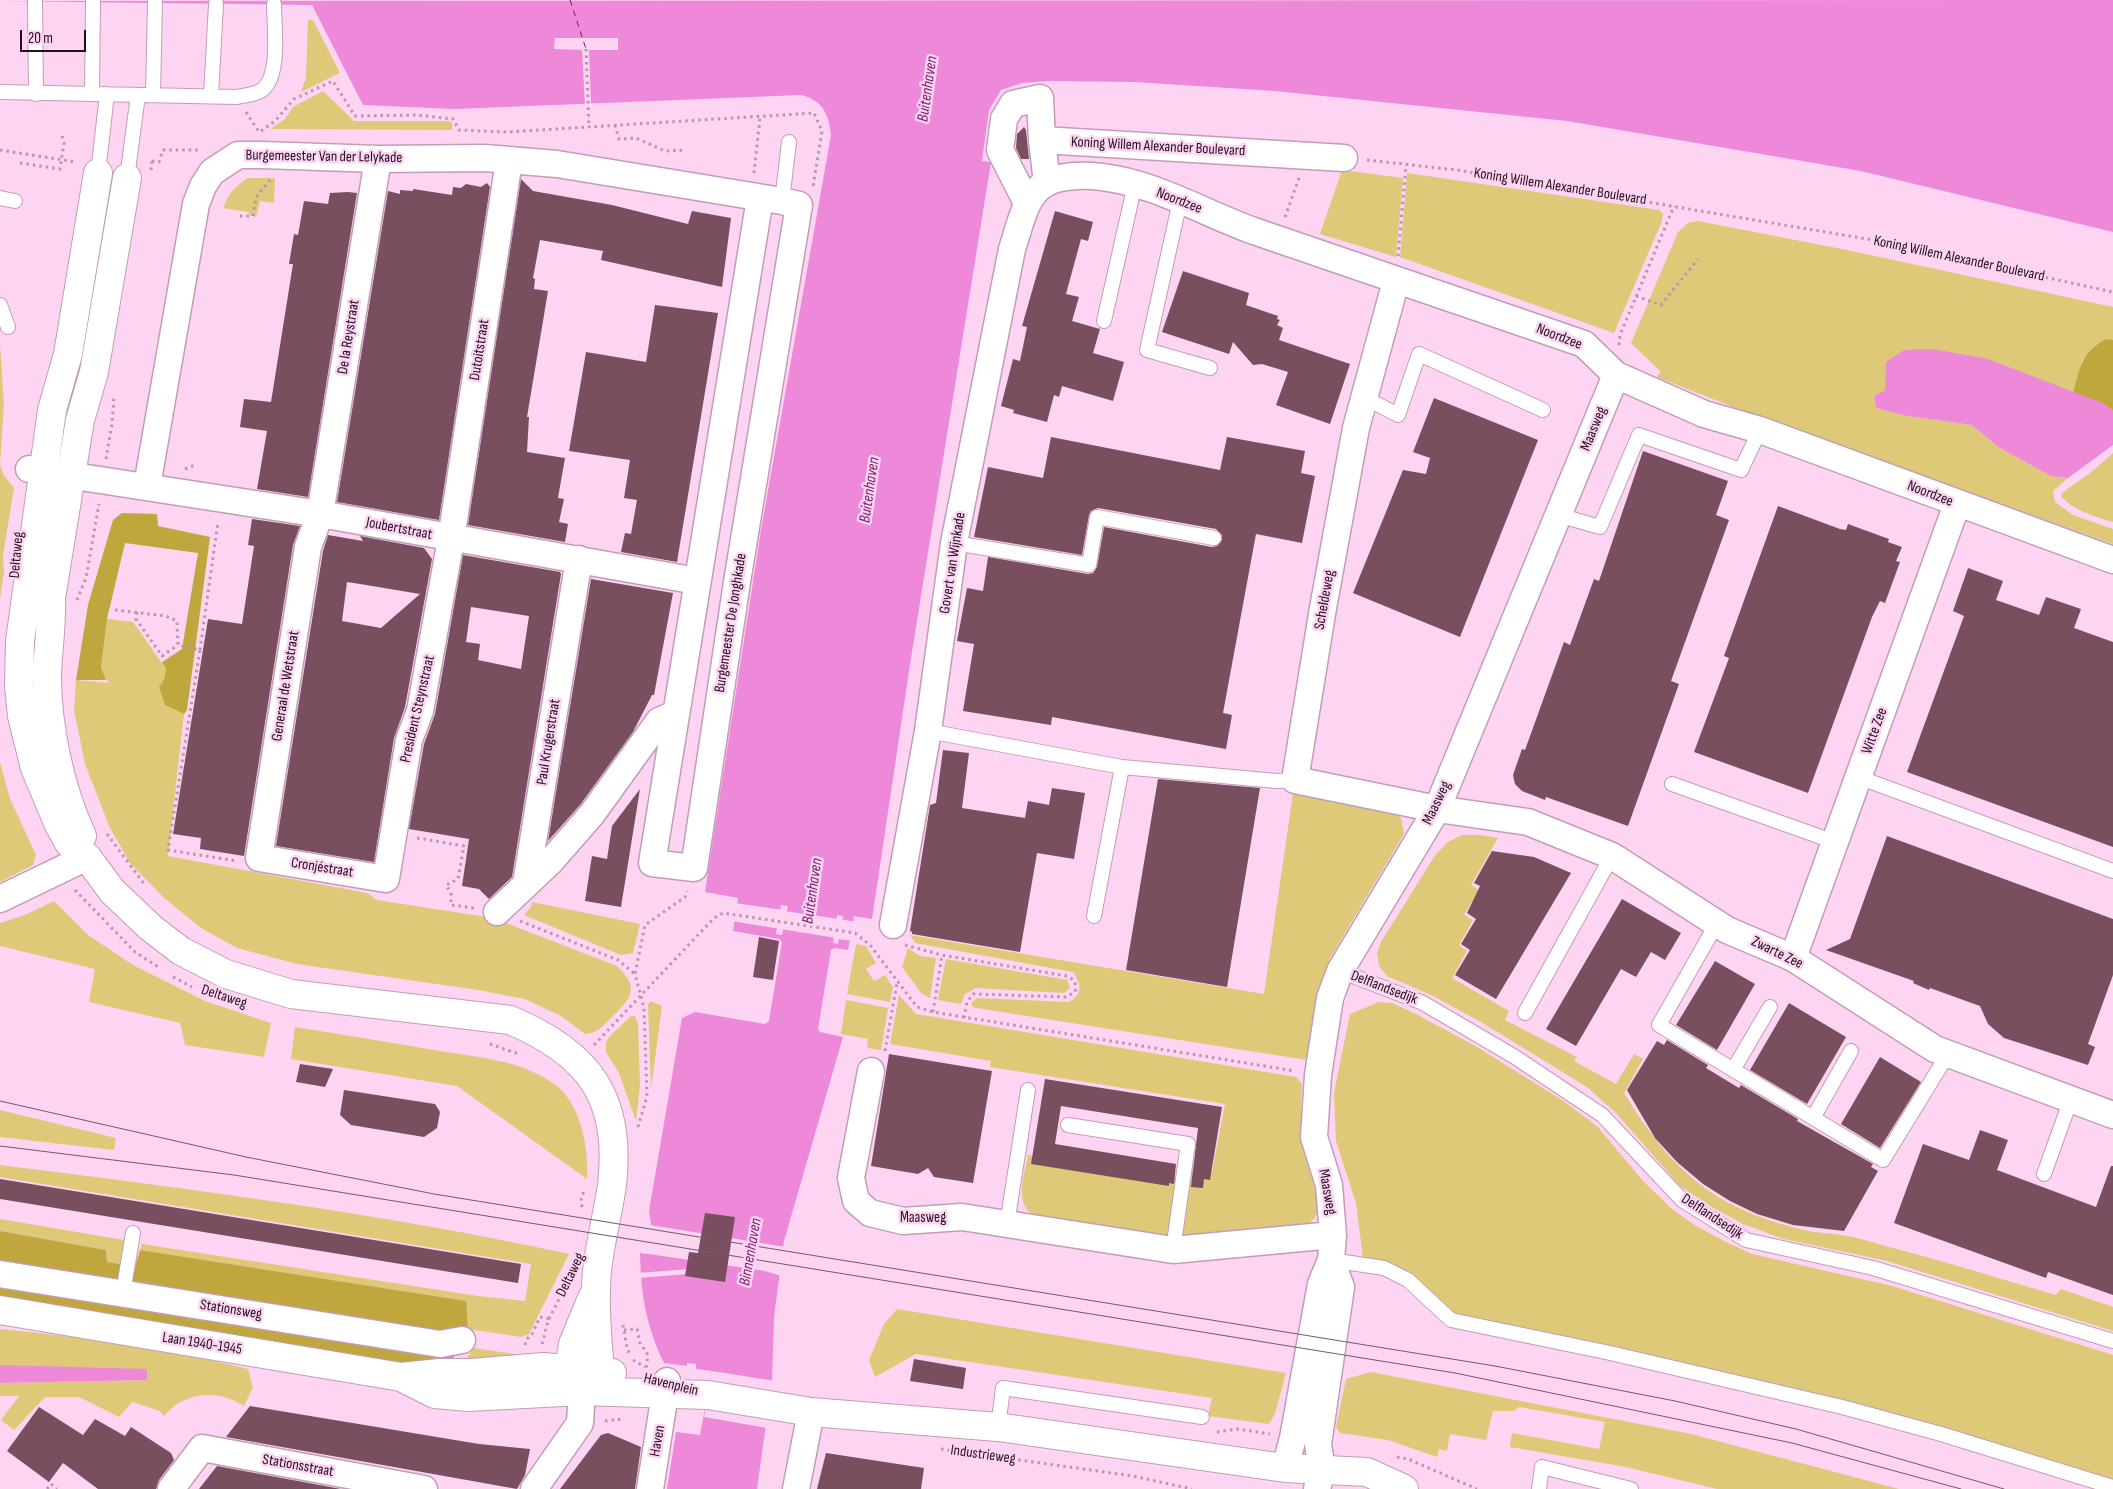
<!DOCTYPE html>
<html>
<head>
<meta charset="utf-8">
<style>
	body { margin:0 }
	#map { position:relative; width:2113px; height:1489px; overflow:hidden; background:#fed4f3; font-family:"Sofia Sans Condensed",sans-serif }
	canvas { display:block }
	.scale { position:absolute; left:20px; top:30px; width:66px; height:22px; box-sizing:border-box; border:2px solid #1f111c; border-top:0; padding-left:6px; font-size:15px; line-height:18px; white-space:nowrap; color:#1f111c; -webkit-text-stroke:4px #fed4f3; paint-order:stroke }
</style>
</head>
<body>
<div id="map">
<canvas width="2113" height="1489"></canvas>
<div class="scale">20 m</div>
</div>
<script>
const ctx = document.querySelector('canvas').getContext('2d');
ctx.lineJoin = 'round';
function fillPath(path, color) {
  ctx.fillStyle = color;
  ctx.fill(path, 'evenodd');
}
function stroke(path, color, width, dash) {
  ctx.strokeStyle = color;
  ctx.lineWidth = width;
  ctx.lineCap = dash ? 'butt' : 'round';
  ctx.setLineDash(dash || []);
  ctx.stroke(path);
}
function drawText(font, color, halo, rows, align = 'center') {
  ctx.font = font + ' "Sofia Sans Condensed",sans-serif';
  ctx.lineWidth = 5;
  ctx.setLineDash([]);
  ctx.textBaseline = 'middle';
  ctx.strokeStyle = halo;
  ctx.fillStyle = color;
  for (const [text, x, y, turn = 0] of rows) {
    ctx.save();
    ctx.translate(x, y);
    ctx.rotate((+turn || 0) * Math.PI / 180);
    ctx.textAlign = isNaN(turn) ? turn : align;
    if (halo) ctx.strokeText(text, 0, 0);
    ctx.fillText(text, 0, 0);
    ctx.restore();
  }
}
fillPath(new Path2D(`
	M308 20H313L340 73 301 92 306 78Z
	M323 91 354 121H449L452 123V130L270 129 285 119 293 107Z
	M1342 170 1403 178 1396 257 1320 234Z
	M1407 173 1659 210 1663 214 1662 221 1614 333 1400 257Z
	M248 178H275L274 203 260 201 256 217 249 215V212L223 208C229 193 235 186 248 178Z
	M1698 221 1842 249 2113 307V340L2106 339 2083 359 2073 393 1988 359 1885 390 1874 396 1876 408 1907 416 1972 425 1998 447 2051 476 2068 478 2053 491 2055 502 2073 515 2113 529V544L1733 407 1657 377 1661 372 1631 343 1678 232 1688 223Z
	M0 344 4 405 0 464 3 474 14 488 3 556 4 573 0 599Z
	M2113 453V522C2096 517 2072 510 2061 496L2063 492 2090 473Z
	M107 619 133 622 166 669 164 679 159 687 165 704 184 714 168 856 367 893 377 900 493 918 617 966C640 988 632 998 611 1018 603 1026 597 1033 585 1034L561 1016 525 999 478 990 297 964 237 948 201 928 163 897 130 863 110 828 85 764 74 710 76 680 110 683 102 675 101 669Z
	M0 762 10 799 36 855 33 865 0 882Z
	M1293 793 1396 813 1401 818 1404 834 1330 958 1320 989 1307 1060 976 1008 972 1006 971 1003 977 998 1068 1002C1084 996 1081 983 1073 972L915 943 910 935 1264 994Z
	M1462 835H1480L1498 838 1471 885 1479 890 1464 915 1473 920 1459 945 1467 951 1452 978 1509 1011 1505 1020 1577 1057 1574 1061 1616 1084 1634 1054 1643 1059 1624 1093C1671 1170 1714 1209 1804 1230 1816 1233 1829 1233 1841 1235 1855 1237 1869 1241 1882 1245 1940 1260 1998 1278 2056 1295L2061 1289 2113 1307V1331L1887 1261 1784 1239 1743 1224 1710 1206 1680 1186 1616 1113 1587 1087 1481 1022 1431 995 1387 976 1379 966 1377 953 1381 942 1436 854 1448 842Z
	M54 901 88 935 133 965 205 1001 271 1023 264 1057 185 1045 180 1023 89 1002 95 969 0 946V923L25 915Z
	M532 902 640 924 633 953 621 955 524 915 531 907Z
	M856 944 866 946 876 963 866 969 874 981 885 975 893 987 890 1002 847 994Z
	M908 948 920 956 936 958 930 998 921 993 902 967Z
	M946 959 1067 980 1070 988 1064 993 976 988 965 994 961 1004 938 1000Z
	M899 995 916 1014 1296 1077 1302 1084 1301 1107 1303 1142 1320 1208 1314 1219 1304 1226 1187 1236 1161 1235 1032 1214C1014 1202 1025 1172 1028 1155L1176 1176 1178 1166 1212 1172 1225 1104 990 1067 991 1061 890 1044Z
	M846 1000 888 1008 881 1050 867 1048 868 1039 841 1034Z
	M650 1001 662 1006 651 1089 648 1005Z
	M1379 1002 1392 1003 1416 1014 1477 1047 1562 1100 1597 1126 1643 1181 1672 1209 1696 1226 1728 1243 1752 1254 1892 1286 2113 1355V1481L1451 1314 1363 1258 1356 1203 1336 1141 1334 1093 1350 1014Z
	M631 1016H635L638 1024 640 1085 636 1121 619 1073 606 1052V1043L609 1037Z
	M295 1027C341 1034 387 1042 434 1050 474 1057 518 1059 553 1083 581 1102 589 1148 587 1179L457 1086 291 1059Z
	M0 1110 116 1138 114 1150 0 1137Z
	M0 1165C191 1189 381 1213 569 1254L529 1334 521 1337 468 1329 465 1301 140 1250 142 1244 478 1296 525 1301 531 1264 0 1177Z
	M0 1219 124 1240 121 1265 107 1262 106 1250 0 1231Z
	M897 1309 1286 1373 1275 1414 1269 1424 1208 1416 1212 1398 916 1354 875 1377 869 1360 884 1324Z
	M0 1329C83 1337 167 1349 248 1369L253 1387 244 1406C218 1389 184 1391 164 1416L160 1411 132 1402 119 1417 79 1397H45L14 1430 1 1420 19 1396H0V1383L147 1380V1370L0 1365Z
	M473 1348 515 1354 514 1364 464 1363Z
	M1371 1372 1691 1434 1899 1489H1717L1626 1467 1510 1447 1512 1433 1599 1449 1605 1422 1519 1407 1513 1411H1493L1486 1440 1450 1434 1447 1451 1439 1449 1437 1457 1388 1440 1340 1433 1336 1427 1346 1379Z`), '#ddc978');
fillPath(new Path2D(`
	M2106 339 2113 340V411L2102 403 2073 393C2081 366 2080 354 2106 339Z
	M122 513 157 514 158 526 210 537 187 710 184 714 165 705 159 687 164 679 166 669 162 662 182 649 198 553 125 543 107 619 101 668 106 680H76L88 605 113 520Z
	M0 1231 106 1250 107 1262 135 1267 140 1250 466 1301 468 1329 449 1367 378 1360 0 1299Z`), '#bfa63d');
fillPath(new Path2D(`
	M2113 0V232L1861 171 1567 121 1275 91 1135 82 1049 81 1022 83 1001 90 989 110 982 161 991 162 911 658 872 919 854 916 848 950 834 948 831 950 818 1029 820 1032 843 1037 784 1241 774 1317 772 1381 757 1489H667L676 1432 700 1435 712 1371 696 1369V1364L687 1363V1366L664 1363C646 1325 641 1296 640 1253L647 1254 651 1223 649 1211 682 1018 695 1012 765 1024 769 1021 782 942 779 939 733 931 738 898 705 892 761 530 831 135C829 114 822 100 801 95L455 109 363 105 312 5 0 1ZM781 905 788 906 782 935 776 934ZM837 915 843 916 838 944 833 943Z
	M1933 349 1988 359 2102 403 2113 411V445L2068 478 2051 476 1998 447 1972 425 1907 416 1876 408 1874 396 1885 390 1886 362 1904 350Z
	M0 1365 147 1369V1380L0 1383Z`), '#ee88d8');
fillPath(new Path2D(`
	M555 38H618V50H589L591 105H585L582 50 554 49Z
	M735 903 783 910 780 929 732 921Z
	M784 911 839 919 836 938 781 929Z
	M840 919 856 922 853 941 837 939Z
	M650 1225 786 1247 781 1276 765 1271 642 1253 647 1249Z
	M688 1269V1274L639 1278 638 1273Z
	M712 1371 775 1381 767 1428 704 1417Z`), '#fed4f3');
stroke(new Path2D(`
	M570 0 586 49`), '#751c67', 1, [6, 5]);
fillPath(new Path2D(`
	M1024 127 1026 130 1029 159H1021L1016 148 1017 134Z
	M521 179 533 191 612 205 688 224 692 211 731 218 722 287 601 260 603 251 540 240 533 278 535 279 534 289 548 291 527 417H529L527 452 565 458 558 498 564 499 559 522 568 524 565 542 468 525Z
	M487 183 490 187 439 520 337 502 388 191 400 194V190L413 191V189L452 195 453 187 461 188 466 184 481 187Z
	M348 192 357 193 308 497 257 489 267 431 240 427 244 399 271 402 293 264H289L294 234 298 235 304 201 328 204 330 193Z
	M1055 211 1093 222 1088 241 1081 239 1066 294 1079 297 1072 321 1100 329 1093 353 1124 362 1113 401 1062 386 1059 397 1054 395 1047 422 1013 413 1014 410 1001 406 1013 359 1020 361 1027 327 1022 326Z
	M1183 271 1249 293 1246 305 1278 316 1277 319 1280 320 1277 325 1283 328 1279 340 1350 364 1330 424 1276 405 1288 372 1262 364 1253 365 1233 342 1229 354 1162 332Z
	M655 305 718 313 677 562 621 552 625 533 631 534 637 500 624 498 630 460 569 451 586 352 646 362Z
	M1434 398 1538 440 1460 637 1353 593 1403 470 1426 474 1430 458 1413 452Z
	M1051 437 1220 470 1227 437 1305 451 1301 473 1315 476 1302 543 1256 534 1223 713 1232 715 1226 749 1052 717 1051 725 963 711 974 644 957 641 967 588 983 591 988 557 1088 574 1093 573 1097 567 1104 527 1212 547 1217 546 1222 540V535L1216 529 1098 508 1091 511 1089 515 1082 555 974 537 988 467 1043 478Z
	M1643 451 1728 481 1716 515 1729 520 1671 681 1679 684 1628 826 1546 797 1545 800 1522 791 1515 784 1513 775 1522 749 1525 750 1564 642 1570 645 1594 579 1599 581Z
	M1778 506 1840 529 1846 530 1848 524 1889 539 1888 542 1902 547 1896 561 1900 562 1885 603 1880 601 1872 617 1808 793 1694 752 1729 658 1724 656Z
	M252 519 300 526 293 545 244 856 200 849 201 838 173 834 208 619 242 624 254 546 248 545Z
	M328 535 363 541 360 536 424 548 432 559 405 707 394 738 374 862 276 846 323 551ZM347 582 360 584 420 594 381 628 342 621Z
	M463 555 560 572 561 574 512 877 489 899 479 889 462 886 469 839 409 829 424 744 435 714ZM471 607 529 616 521 669 478 660 480 644 466 642Z
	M1968 568 2003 581 1996 600 2039 615 2046 597 2081 609 2074 628 2113 642V847L1907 772 1964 616 1953 611Z
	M591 579 673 593 654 695H652L633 732 580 805 548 841Z
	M943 750 969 753 962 808 1025 818 1028 801 1049 805 1052 788 1085 793 1074 859 1037 853 1020 952 912 934V932L910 931 930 805 936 803Z
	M1158 779 1260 788 1227 987 1126 970Z
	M640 789 621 907 585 901 592 856 607 859 612 826Z
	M1887 836 2113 919V975L2088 1044 2095 1047 2088 1065 2004 1038 1988 1024 1980 1006 1930 988 1929 990 1913 983 1914 981 1826 950 1850 939Z
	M1492 851 1534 857 1571 873 1496 999 1455 975 1470 950 1461 944 1476 919 1467 913 1480 886 1474 883Z
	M1622 899 1681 933 1665 960 1651 952 1636 977 1621 969 1576 1046 1546 1029Z
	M759 937 779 941 773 980 753 977Z
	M1715 961 1755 984 1717 1050 1676 1025Z
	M1789 1003 1846 1037 1807 1104 1750 1070Z
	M1667 1040 1708 1065 1706 1068 1739 1088 1741 1085 1798 1119 1797 1121 1873 1164 1871 1167 1878 1171 1844 1231 1793 1225 1757 1214 1730 1201 1703 1184 1677 1162 1655 1138 1627 1090 1657 1041 1664 1045Z
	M889 1054 992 1071 973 1183 934 1177 928 1168 918 1174 871 1166Z
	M1880 1057 1921 1082 1880 1148 1841 1124Z
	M300 1064 333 1069 325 1087 296 1082Z
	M1045 1079 1222 1107 1210 1180 1204 1179 1203 1188 1191 1187 1198 1128 1061 1106 1055 1144 1176 1164 1174 1184 1169 1183V1186L1031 1164Z
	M344 1090 435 1104 440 1112 437 1128 424 1137 351 1125 340 1115Z
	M1980 1130 2008 1140 1997 1170 2096 1207 2111 1166H2113V1295L2048 1272 2046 1278 1894 1223 1923 1144 1969 1160Z
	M0 1179 521 1264 518 1283 0 1199Z
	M705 1213 735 1217 725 1282 685 1276 689 1252 698 1253Z
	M914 1359 966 1368 963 1389 910 1381Z
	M250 1406 479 1444 530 1449 525 1475 517 1489 226 1437Z
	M39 1407 83 1435 95 1419 125 1436 131 1427 171 1453 174 1460 159 1480 156 1489H98L63 1463 49 1482 7 1451Z
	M608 1433 641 1447 635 1489H560L601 1435Z
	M826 1453 924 1468 921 1489H817Z
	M217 1466 341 1489H199Z`), '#794f5f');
const lane = new Path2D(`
	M35 1 36 94
	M0 92 237 97C246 95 255 95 262 90 281 76 274 25 274 4
	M92 94 93 2
	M153 95 155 2
	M211 96 216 4
	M98 173 107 94
	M127 178 138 95
	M0 198 15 201
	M782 201 789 142
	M1180 201 1147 350 1210 368
	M0 305 8 327
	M1104 321 1135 184
	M1365 398 1398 415 1419 354 1543 410
	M1558 515 1600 527 1639 435 1741 470 1760 430
	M954 543 1089 565 1097 517 1214 538
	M928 731 1122 767 1277 781 1295 780
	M1858 777 2113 871
	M1672 784 1835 842
	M1094 916 1122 767
	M1717 923 1659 1025 1883 1160 1948 1054
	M1340 971 1423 1003 1515 1057 1602 1115 1682 1200 1746 1240 1873 1268 2113 1341
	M1525 1013 1612 856
	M1733 1070 1770 1007
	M1813 1118 1851 1051
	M1068 1125 1188 1144 1173 1250
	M2044 1174 2071 1099
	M1007 1224 1028 1090
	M1331 1260 1384 1268 1408 1280 1451 1320 1610 1353 1842 1407 1941 1434 2113 1487
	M123 1293 133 1233
	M998 1427 1003 1388 1202 1417
	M1539 1489 1542 1467 1631 1489`);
const street = new Path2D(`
	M378 159 320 514 308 547 259 858 386 879 409 740 420 711 451 539 509 161
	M1047 183 1042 140 1344 158
	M1027 203 1000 150 1004 119 1013 104 1040 98 1042 140
	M1396 281 1356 428 1323 608 1295 780 1437 809 1528 822 1612 856 1727 930 1793 958 1935 1049 2113 1115
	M29 469 320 514 697 581
	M147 486 196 204 203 186 212 172 238 155H262L378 159 485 158 557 164 782 201 799 205 737 582 694 868 652 863 760 198
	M526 884 579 559
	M0 899 87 857
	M497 912 551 861 592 814 659 721 675 714
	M893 925 928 731 954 543 1012 249C1020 227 1024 195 1046 183 1061 175 1085 175 1102 177 1154 183 1202 212 1251 230 1362 269 1473 307 1584 344L1616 375 1704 414 1760 430 2113 560
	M1793 958 1957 504
	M871 1071 851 1178 856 1201 870 1213 903 1221 962 1217 1173 1250 1333 1235
	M0 1274 440 1344 462 1340
	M1285 1468 1293 1438 1321 1284 1331 1260 1333 1235 1329 1185 1314 1137 1318 1075 1330 998 1340 971 1437 809 1616 375
	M171 1489 202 1448 424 1489
	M534 1489 580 1423 582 1391
	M650 1489 667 1381
	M796 1489 811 1412
	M1317 1489 1322 1470 1318 1444 1341 1287 1331 1260`);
const secondary = new Path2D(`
	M98 173 68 354 52 410 20 641 19 686 22 716 35 768 59 825 69 843 87 857 112 891 151 928 181 951 226 974 291 994 510 1020C589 1053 622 1098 612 1185 607 1220 596 1256 596 1291 595 1318 598 1345 600 1371L582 1391
	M82 836C60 788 47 728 47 675 48 649 52 624 51 598L80 420 94 372 127 178
	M0 1310 401 1377 440 1373H472L543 1367 612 1373
	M401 1377 435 1394 468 1397 582 1391 708 1395 811 1412 998 1427 1285 1468 1367 1472 1404 1489
	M579 1385 569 1370 573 1344 592 1298`);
stroke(lane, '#c39cb9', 16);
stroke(street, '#c39cb9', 29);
stroke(secondary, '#c39cb9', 30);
stroke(new Path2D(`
	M586 49 589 127
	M246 112 259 132
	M615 125 619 139 636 138 665 151 685 150
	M261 131 275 121 294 99 333 81 355 116 417 115 453 119 459 130 507 132 814 113 822 131 813 187
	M0 150 76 162
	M1367 160 1457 170 1873 240 2113 292
	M152 161 159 162 163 150H201
	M20 163 60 169 64 143 62 136
	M151 170 152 161
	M754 173 760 117
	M240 216H253L256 197 270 180
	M1285 217 1299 178
	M1398 256 1406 165
	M1636 296 1661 305 1698 259
	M1619 345 1620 335 1674 206
	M106 459 112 424 114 396
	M185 469 197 464
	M77 600 86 578 99 504
	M115 610 166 616 177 621 178 645 200 650 168 850 237 861
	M137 612 136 619 162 656 178 645
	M200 650 218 522
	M107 834 145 885
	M417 838 464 846 458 879 446 885 451 893V905L474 908
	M75 890 135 952 160 968
	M520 921 618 960 635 974
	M905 945 942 955 1067 976C1074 979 1077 984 1075 992L1066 997 973 994 967 1002 964 1018
	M173 977 192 987
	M933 1012 942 955
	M490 1044 519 1054
	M594 1045 714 918 723 913 855 933 870 945 917 1007 933 1012 1295 1071
	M885 1051 897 983
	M638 1127 647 1096 644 1008 635 974 645 925 685 897 687 891
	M582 1207 581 1198 585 1189
	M623 1325 627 1348 630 1355
	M624 1330 637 1329 640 1343 648 1355 646 1369
	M542 1344 548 1321 571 1275
	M525 1345 526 1340 532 1334 540 1317 551 1319
	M633 1360 645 1367
	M605 1421 623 1419
	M1217 1432 1238 1429 1270 1434
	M941 1449 1133 1476 1192 1489
	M1397 1457 1408 1459 1477 1489
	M47 1489 51 1484 57 1489`), '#b796ae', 3, [2.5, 4]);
stroke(lane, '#fff', 14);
stroke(street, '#fff', 26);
stroke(secondary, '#fff', 28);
stroke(new Path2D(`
	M0 1101 246 1157 434 1194 1495 1366 1675 1401 1796 1429 2004 1489
	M0 1146 234 1175 1455 1373 1792 1443 1961 1489`), '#725a6c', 1);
drawText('15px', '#1f111c', '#fed4f3', [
	["Koning Willem Alexander Boulevard",1158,147,3],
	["Burgemeester Van der Lelykade",324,157,1],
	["Koning Willem Alexander Boulevard",1560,187,9],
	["Noordzee",1179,201,21],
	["Koning Willem Alexander Boulevard",1959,259,12],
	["De la Reystraat",349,337,-81],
	["Noordzee",1559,337,21],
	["Dutoitstraat",480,350,-81],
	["Maasweg",1594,429,-68],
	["Noordzee",1930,494,21],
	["Joubertstraat",399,529,11],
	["Deltaweg",17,555,-85],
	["Govert van Wijnkade",953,563,-81],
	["Scheldeweg",1325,600,-80],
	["Burgemeester De Jonghkade",731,623,-81],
	["Generaal de Wetstraat",286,686,-81],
	["President Steynstraat",418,709,-77],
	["Witte Zee",1875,731,-70],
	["Paul Krugerstraat",549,742,-81],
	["Maasweg",1437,803,-64],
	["Cronjéstraat",322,868,9],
	["Zwarte Zee",1777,953,26],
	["Delflandsedijk",1384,988,21],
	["Deltaweg",224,997,18],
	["Maasweg",1327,1192,80],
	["Delflandsedijk",1712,1217,33],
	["Maasweg",923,1218],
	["Deltaweg",571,1275,-64],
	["Stationsweg",231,1310,9],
	["Laan 1940-1945",202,1344,9],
	["Havenplein",671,1385,14],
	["Haven",658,1441,-80],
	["Industrieweg",983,1455,8],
	["Stationsstraat",298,1466,10]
]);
drawText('italic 16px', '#751c67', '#fed4f3', [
	["Buitenhaven",928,89,-82],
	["Buitenhaven",870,490,-82],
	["Buitenhaven",813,891,-82],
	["Binnenhaven",751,1252,-80]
]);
</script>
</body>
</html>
